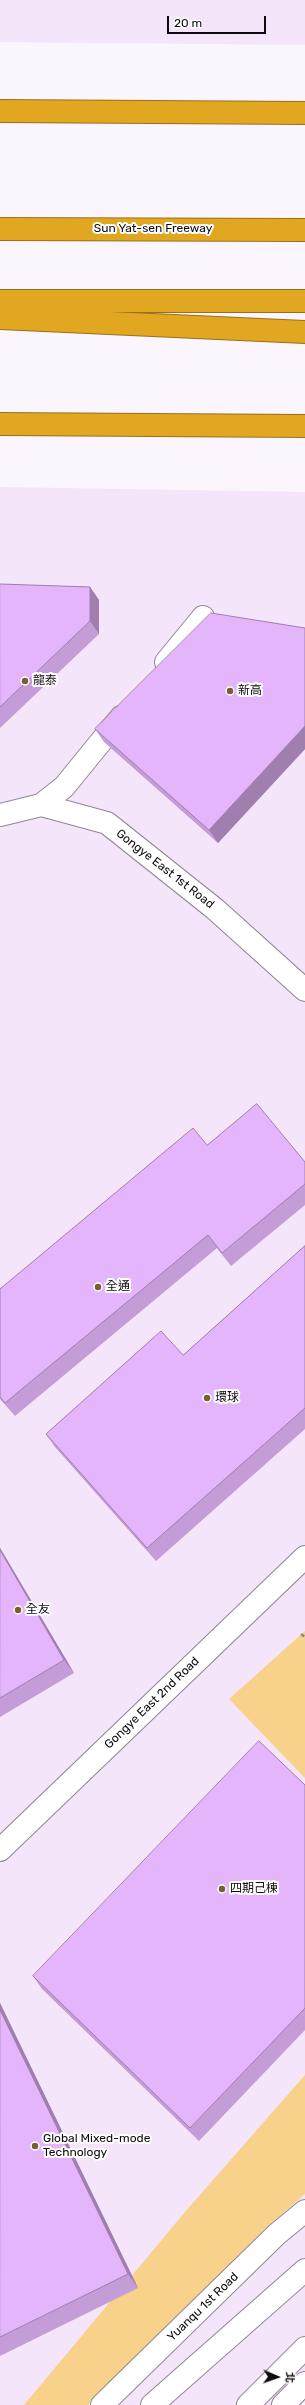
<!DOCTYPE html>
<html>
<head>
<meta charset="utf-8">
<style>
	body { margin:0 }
	#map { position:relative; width:305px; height:2405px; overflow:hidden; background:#fbf5fe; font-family:Rubik,"Noto Sans TC",sans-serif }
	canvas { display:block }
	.north { position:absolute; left:257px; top:2357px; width:40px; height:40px; -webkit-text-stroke:3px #fff; paint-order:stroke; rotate:92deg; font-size:11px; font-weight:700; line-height:16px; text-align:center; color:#0e0a0f }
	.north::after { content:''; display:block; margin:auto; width:14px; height:18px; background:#0e0a0f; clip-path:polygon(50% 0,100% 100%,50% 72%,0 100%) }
	.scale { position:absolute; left:167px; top:16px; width:99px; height:18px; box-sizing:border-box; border:2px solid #0e0a0f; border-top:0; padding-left:5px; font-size:12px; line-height:14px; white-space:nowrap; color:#0e0a0f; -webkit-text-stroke:3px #fff; paint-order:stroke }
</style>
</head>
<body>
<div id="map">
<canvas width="305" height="2405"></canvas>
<div class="north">北</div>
<div class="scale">20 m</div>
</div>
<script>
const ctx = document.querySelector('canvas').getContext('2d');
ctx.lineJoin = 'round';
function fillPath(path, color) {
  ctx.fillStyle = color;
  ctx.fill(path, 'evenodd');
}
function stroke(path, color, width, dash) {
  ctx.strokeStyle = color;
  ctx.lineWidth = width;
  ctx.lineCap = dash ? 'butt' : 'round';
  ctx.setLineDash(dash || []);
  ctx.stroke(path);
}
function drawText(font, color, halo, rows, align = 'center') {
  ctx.font = font + ' Rubik,"Noto Sans TC",sans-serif';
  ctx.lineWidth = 4;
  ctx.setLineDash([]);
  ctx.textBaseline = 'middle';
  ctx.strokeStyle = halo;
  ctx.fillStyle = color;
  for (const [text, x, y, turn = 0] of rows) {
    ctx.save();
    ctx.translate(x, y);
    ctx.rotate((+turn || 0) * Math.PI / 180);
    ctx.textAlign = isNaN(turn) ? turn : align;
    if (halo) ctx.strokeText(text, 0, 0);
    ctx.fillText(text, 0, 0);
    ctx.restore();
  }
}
fillPath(new Path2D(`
	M0 0H305V45L0 42Z
	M0 487 305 492V2402L302 2405H0Z`), '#f4e5fb');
fillPath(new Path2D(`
	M305 1631V1778L229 1699Z
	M305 2075V2194L269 2225 88 2405H24L185 2212Z`), '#f8d18a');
const minor = new Path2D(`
	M166 662 203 617
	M41 805 64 787 121 717
	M0 815 41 805 107 823 215 909 305 990
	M0 1850 305 1557
	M102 2405 277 2234 305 2211
	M152 2405 305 2270
	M248 2405 305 2348
	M283 2405 305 2383`);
const highway = new Path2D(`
	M0 111 305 113
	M0 229 305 230
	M0 301H305
	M0 318 305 332
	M0 424 305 426`);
stroke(minor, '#908794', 24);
stroke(highway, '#98701a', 24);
stroke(new Path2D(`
	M301 1634 305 1637`), '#8d888f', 2.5, [4, 2]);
stroke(minor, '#fff', 22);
stroke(highway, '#e2a720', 22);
fillPath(new Path2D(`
	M0 584 90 587 99 600V634L0 728Z
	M305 628V749L218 843 104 742 95 729Z
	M207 1145 305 1162V1205L231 1266 217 1248 15 1416 0 1399V1289Z
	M305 1246V1429L156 1561 55 1447 46 1434 183 1355Z
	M0 1548 74 1673 0 1717Z
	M305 1785V2030L199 2141 42 1989 33 1976Z
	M0 2003 138 2288 0 2356Z`), '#c49cd7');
fillPath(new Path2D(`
	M90 587 99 600V634L90 621Z
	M305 726V749L218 843 209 830Z
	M0 1548 74 1673 64 1660 0 1550Z
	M0 2003 138 2288 128 2274 0 2010Z`), '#a07faf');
const building = new Path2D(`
	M0 584 90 587V621L0 707Z
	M211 613 305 628V726L209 830 95 729Z
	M257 1104 305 1162V1184L222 1253 208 1235 5 1403 0 1397V1289L193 1128 207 1145Z
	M305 1246V1408L147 1548 46 1434 161 1331 183 1355Z
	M0 1550 64 1660 0 1698Z
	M259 1741 305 1785V2008L190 2128 33 1976Z
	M0 2010 128 2274 0 2337Z`);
fillPath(building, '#e4b5fa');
stroke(building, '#a07faf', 1);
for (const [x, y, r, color] of [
	[25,681,4,"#785f30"],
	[230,691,4,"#785f30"],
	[98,1287,4,"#785f30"],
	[207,1398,4,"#785f30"],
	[18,1610,4,"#785f30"],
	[222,1889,4,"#785f30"],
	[35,2146,4,"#785f30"]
]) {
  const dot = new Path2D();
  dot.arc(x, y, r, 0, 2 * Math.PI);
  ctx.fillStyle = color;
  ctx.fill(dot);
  stroke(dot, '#fff', 1.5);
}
drawText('12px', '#0e0a0f', '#fff', [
	["Sun Yat-sen Freeway",153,229],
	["Gongye East 1st Road",165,869,38],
	["Gongye East 2nd Road",152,1703,-44],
	["Yuanqu 1st Road",203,2307,-44]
]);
drawText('12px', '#0e0a0f', '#fff', [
	["龍泰",33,681],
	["新高",238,691],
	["全通",106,1287],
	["環球",215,1398],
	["全友",26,1610],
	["四期己棟",230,1889],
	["Global Mixed-mode",43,2139],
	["Technology",43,2153]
], 'left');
</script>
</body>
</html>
